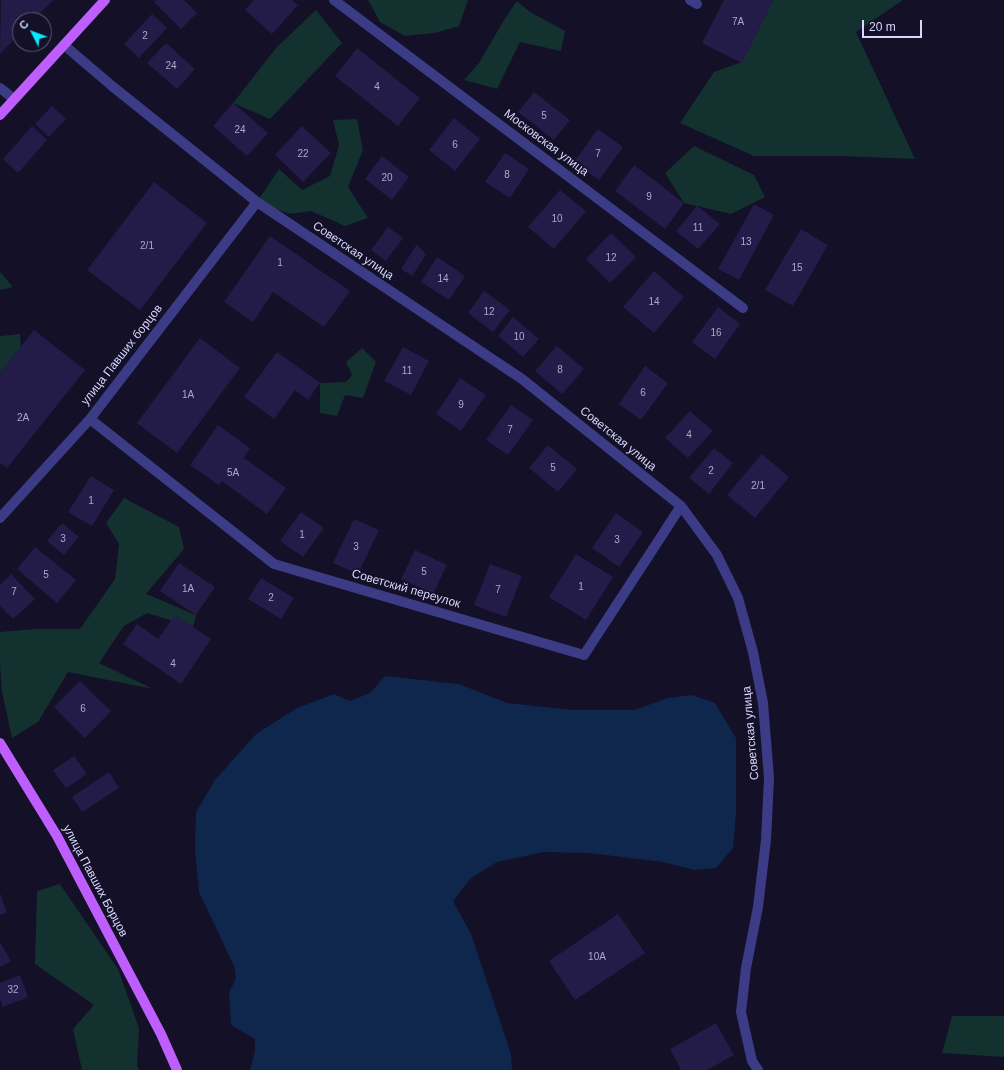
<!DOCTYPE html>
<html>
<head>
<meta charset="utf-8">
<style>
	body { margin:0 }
	#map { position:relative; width:1004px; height:1070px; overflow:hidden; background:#131027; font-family:Arial,sans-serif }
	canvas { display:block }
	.north { position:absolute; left:12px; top:12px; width:40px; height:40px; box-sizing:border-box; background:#131027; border:1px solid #625f7d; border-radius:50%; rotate:312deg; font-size:11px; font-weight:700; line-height:16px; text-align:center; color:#d9d6ff }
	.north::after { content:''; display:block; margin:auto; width:14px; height:18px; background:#03ebfd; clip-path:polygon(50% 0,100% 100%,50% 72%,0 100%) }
	.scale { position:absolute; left:862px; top:20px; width:60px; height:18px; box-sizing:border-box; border:2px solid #d9d6ff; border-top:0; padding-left:5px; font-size:12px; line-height:14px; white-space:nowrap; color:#d9d6ff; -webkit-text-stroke:3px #131027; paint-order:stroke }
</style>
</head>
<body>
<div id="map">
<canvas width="1004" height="1070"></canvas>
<div class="north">С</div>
<div class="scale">20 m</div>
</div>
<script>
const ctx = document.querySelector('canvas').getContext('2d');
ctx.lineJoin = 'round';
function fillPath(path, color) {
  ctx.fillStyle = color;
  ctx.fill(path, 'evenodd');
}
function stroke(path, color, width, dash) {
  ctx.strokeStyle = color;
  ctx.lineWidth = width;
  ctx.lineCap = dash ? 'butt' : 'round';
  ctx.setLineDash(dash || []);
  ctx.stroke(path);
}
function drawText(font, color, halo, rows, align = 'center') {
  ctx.font = font + ' Arial,sans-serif';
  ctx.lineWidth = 3;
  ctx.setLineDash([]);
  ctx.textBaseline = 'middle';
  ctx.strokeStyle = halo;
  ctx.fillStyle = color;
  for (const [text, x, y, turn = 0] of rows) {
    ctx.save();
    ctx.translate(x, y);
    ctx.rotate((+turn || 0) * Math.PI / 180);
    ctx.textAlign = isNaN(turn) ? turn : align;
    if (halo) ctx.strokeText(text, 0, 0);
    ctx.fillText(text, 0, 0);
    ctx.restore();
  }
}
fillPath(new Path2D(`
	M368 0H468L459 26 435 33 405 36 380 22Z
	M773 0H903L856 32 915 159 842 156H754L680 123 714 72 742 62Z
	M517 1 530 12 565 31 561 51 520 42 497 89 464 80 479 63 504 20Z
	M316 10 342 43 270 119 233 103 276 48Z
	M357 119 363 150 348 187 368 218 345 226 311 211 290 214 257 202 279 169 302 190 330 176 339 145 333 120Z
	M694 146 754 175 765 197 731 214 684 203 665 173Z
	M0 272 13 287 0 290Z
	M20 334 21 347 0 373V336Z
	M362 348 376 362 363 398 345 395 337 416 320 413V383L346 382 352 375 346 362Z
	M124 498 179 527 184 549 146 594 196 615 193 627 147 613 124 626 99 663 153 689 68 672 38 722 12 738 2 692 0 664V632L36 629H80L115 579 119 544 106 523Z
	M60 884 118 969 139 1028 137 1066 139 1070H82L73 1029 94 1005 35 964 37 891Z
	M952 1016H1004V1057L942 1053Z`), '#13312f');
fillPath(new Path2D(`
	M385 676 459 684 507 703 573 710H634L668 698 692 695 715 703 736 738V814L733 848 716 868 694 870 663 862 589 853 544 852 497 862 471 878 453 901 471 934 511 1054 512 1070H250L255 1051V1039L231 1025 229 992 236 979 234 966 199 892 195 849 196 812 215 780 256 734 297 708 334 694 350 701 370 693Z`), '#0f274c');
fillPath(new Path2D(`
	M1 0H53L33 20H20V33L0 54Z
	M156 0H184L197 13 181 29 154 2Z
	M254 0H292L298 5 272 34 245 10Z
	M724 0H773L742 63 702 43Z
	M152 14 167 28 139 58 124 44Z
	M166 43 195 69 177 89 147 63Z
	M357 48 420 98 398 126 335 76Z
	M534 92 570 120 554 140 518 112Z
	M233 103 268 133 247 156 213 126Z
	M52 106 66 119 49 137 35 124Z
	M454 118 480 139 455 171 429 150Z
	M32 126 47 140 18 173 3 159Z
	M302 126 331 153 303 182 275 155Z
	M598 129 623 147 599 180 574 162Z
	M505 153 529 169 510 198 485 182Z
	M382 156 409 177 392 200 365 179Z
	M634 165 684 203 665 229 615 191Z
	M154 182 207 223 140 310 87 270Z
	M560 190 586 211 554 249 528 227Z
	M754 204 774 215 739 280 718 269Z
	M697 206 720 224 698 249 676 231Z
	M388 227 403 238 386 261 371 250Z
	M801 229 828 245 793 306 765 290Z
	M611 233 636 257 610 283 586 259Z
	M270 236 350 291 324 327 273 292 253 322 224 302Z
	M417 244 426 255 412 276 401 269Z
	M437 257 465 276 449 300 421 282Z
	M654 271 684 297 654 333 623 307Z
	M484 291 510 310 493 332 468 313Z
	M718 307 740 324 715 359 692 342Z
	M513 317 539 339 523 357 498 336Z
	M34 330 85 370 7 468 0 463V373Z
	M200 338 240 368 177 453 137 423Z
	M557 346 584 369 562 394 535 371Z
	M403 347 429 361 411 395 384 381Z
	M277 352 320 383 308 400 295 390 274 419 244 397Z
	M645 366 668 383 641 420 619 404Z
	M460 378 486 395 461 431 436 414Z
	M511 405 533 420 508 455 486 440Z
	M690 411 713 431 688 458 665 438Z
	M218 425 250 448 244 458 286 488 267 514 222 481 219 485 190 465Z
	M548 445 577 469 558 492 529 468Z
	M714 448 733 463 709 494 689 478Z
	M762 454 789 477 755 518 727 495Z
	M91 476 114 490 92 526 68 512Z
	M301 512 324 528 303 557 280 541Z
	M616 513 643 532 619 567 592 548Z
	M354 519 379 530 358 574 333 563Z
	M62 523 79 537 64 555 47 541Z
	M35 547 76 580 57 603 17 569Z
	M415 550 447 565 433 594 401 579Z
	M576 554 613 577 586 620 549 597Z
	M179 563 215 587 196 615 160 591Z
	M490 564 522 576 506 617 474 605Z
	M11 574 35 599 13 619 0 606V585Z
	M261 578 294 598 281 619 248 599Z
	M175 615 211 639 181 684 123 644 137 624 158 639Z
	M80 681 111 711 85 738 54 707Z
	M74 756 87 774 66 788 53 770Z
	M109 772 119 788 82 812 72 797Z
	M0 893 7 913 0 915Z
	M618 914 645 953 575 1000 549 961Z
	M0 942 11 961 0 967Z
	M20 975 28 997 3 1007 0 999V983Z
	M716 1023 734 1055 707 1070H681L670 1049Z`), '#231c48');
stroke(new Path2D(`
	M334 0 743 308
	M690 0 697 4
	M64 45 112 86 257 202 522 379 681 506 717 555 738 598 753 652 763 703 769 778 766 840 758 907 746 968 741 1012 752 1061 758 1070
	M0 88 14 99
	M90 419 274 564 584 655 681 506
	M0 518 90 419 257 202`), '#3c3b85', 10);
stroke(new Path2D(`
	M0 115 105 0
	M0 743 57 836 161 1034 177 1070`), '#be5efe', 10);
drawText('10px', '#aca8d1', null, [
	["7А",738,22],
	["2",145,36],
	["24",171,66],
	["4",377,87],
	["5",544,116],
	["24",240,130],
	["6",455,145],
	["22",303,154],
	["7",598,154],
	["8",507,175],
	["20",387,178],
	["9",649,197],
	["10",557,219],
	["11",698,228],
	["13",746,242],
	["2/1",147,246],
	["12",611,258],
	["1",280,263],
	["15",797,268],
	["14",443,279],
	["14",654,302],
	["12",489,312],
	["16",716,333],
	["10",519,337],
	["8",560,370],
	["11",407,371],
	["6",643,393],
	["1А",188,395],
	["9",461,405],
	["2А",23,418],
	["7",510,430],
	["4",689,435],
	["5",553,468],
	["2",711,471],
	["5А",233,473],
	["2/1",758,486],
	["1",91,501],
	["1",302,535],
	["3",63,539],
	["3",617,540],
	["3",356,547],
	["5",424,572],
	["5",46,575],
	["1",581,587],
	["1А",188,589],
	["7",498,590],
	["7",14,592],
	["2",271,598],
	["4",173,664],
	["6",83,709],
	["10А",597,957],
	["32",13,990]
]);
drawText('12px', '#d9d6ff', '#131027', [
	["Московская улица",546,143,37],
	["Советская улица",353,251,34],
	["улица Павших борцов",122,355,-52],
	["Советская улица",618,439,39],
	["Советский переулок",406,589,16],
	["Советская улица",751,733,-95],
	["улица Павших Борцов",95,881,62]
]);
</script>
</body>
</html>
